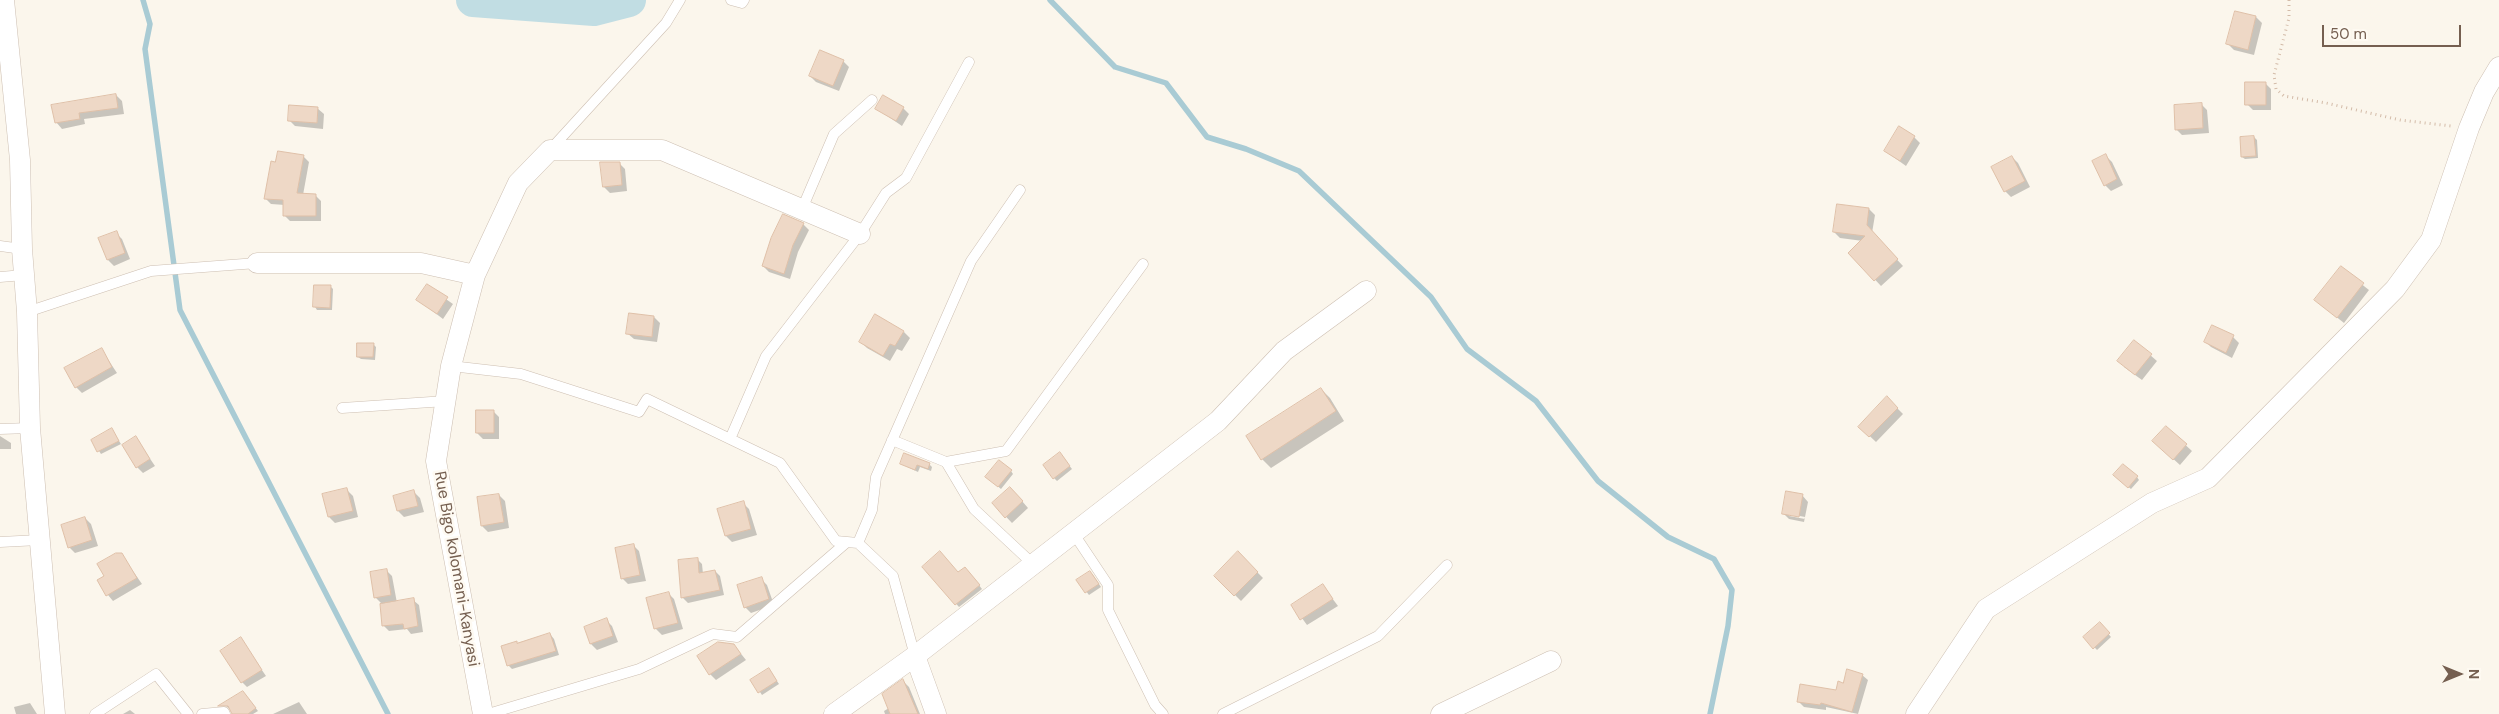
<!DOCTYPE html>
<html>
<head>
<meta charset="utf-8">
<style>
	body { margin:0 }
	#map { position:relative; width:2499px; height:714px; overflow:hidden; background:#fbf6ec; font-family:"DM Sans",sans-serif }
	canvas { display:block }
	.north { position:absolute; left:2434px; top:649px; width:50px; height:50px; -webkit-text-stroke:4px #fefaf2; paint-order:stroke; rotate:90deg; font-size:14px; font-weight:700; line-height:20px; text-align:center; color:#755f50 }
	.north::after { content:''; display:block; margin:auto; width:18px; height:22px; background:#755f50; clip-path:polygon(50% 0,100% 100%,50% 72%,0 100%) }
	.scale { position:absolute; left:2322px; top:25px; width:139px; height:22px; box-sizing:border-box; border:2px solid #755f50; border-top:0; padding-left:6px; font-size:15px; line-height:18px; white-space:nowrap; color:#755f50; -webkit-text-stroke:4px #fefaf2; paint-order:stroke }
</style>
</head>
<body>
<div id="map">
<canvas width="2499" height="714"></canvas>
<div class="north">N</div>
<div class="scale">50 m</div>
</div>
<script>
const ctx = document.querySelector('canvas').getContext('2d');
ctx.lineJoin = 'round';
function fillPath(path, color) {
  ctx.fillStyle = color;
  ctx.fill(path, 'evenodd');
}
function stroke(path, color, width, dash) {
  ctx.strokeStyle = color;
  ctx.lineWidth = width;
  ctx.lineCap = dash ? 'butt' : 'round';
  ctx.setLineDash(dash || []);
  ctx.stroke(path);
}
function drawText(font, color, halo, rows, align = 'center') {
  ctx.font = font + ' "DM Sans",sans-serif';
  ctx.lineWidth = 5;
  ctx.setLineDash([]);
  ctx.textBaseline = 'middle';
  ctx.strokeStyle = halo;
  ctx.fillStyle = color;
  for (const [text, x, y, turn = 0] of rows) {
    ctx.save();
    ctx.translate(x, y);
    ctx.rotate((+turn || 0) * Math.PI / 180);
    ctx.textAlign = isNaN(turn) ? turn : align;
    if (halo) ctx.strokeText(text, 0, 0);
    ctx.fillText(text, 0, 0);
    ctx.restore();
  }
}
fillPath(new Path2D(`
	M2256 17 2262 23 2254 55 2234 50 2228 44Z
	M843 61 849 67 839 91 816 82 810 76Z
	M2265 83 2271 89V110H2253L2247 104Z
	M116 95 122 101 124 114 84 119 85 124 62 129 56 122Z
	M2201 104 2207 110 2209 133 2182 135 2176 129Z
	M317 108 324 114 323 129 295 126 289 120Z
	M903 108 909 114 902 126 877 109Z
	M1914 137 1920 143 1906 166 1885 151Z
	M2254 137 2257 140 2258 158 2245 159 2242 157Z
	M303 156 309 162 303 195H315L321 201V221H290L284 215 285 205 271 204 266 199Z
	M2106 156 2112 162 2123 185 2111 191 2105 185Z
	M2012 157 2018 163 2030 187 2011 197 2005 191Z
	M619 163 625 169 627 191 610 193 604 187Z
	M1869 209 1875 215 1872 233 1903 266 1881 286 1850 253 1863 241 1840 238 1834 232Z
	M803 224 809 230 798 252 790 279 769 272 763 266Z
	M116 233 122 239 130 259 114 266 108 260 100 239Z
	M2341 268 2369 290 2344 323 2315 300Z
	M427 286 453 304 443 319 418 300Z
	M331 287 333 289 332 310H317L315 307Z
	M654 317 660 323 657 342 634 339 627 333Z
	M904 332 910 338 902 351 897 349 890 361 867 348 861 342Z
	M2233 337 2239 343 2232 358 2211 347 2205 341Z
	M2134 341 2157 361 2142 380 2124 367Z
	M373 344 376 347 375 360 361 359 358 357Z
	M101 349 117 373 82 393 76 387Z
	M1321 389 1330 398 1344 421 1271 468 1262 459Z
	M1887 398 1903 414 1876 442 1859 426Z
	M493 411 499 417V439H483L477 433Z
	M2166 427 2192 451 2180 465 2160 447Z
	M112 430 121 444 101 454 92 440Z
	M0 436 11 443V449H0Z
	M136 438 155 466 143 473 137 467Z
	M1062 456 1072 469 1057 481 1054 478Z
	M901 464H929L932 467 931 471 920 467 918 472Z
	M1011 471 1013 474 1001 489 989 479Z
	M2137 477 2139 480 2131 489 2117 478Z
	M347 490 353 496 358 517 335 523 329 517Z
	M414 492 420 498 424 512 404 517 398 511Z
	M1016 494 1028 508 1012 523 993 503Z
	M499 495 505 501 509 528 488 532 482 526Z
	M1802 495 1808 502 1804 522 1789 519 1783 513ZM1789 514 1805 517V519L1789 516Z
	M743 503 749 509 757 535 732 542 726 536 718 510Z
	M85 518 91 524 98 546 75 553 69 547Z
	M633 545 639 551 646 581 628 584 622 578Z
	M1238 553 1263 578 1241 601 1216 576Z
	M121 554 142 584 113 601 108 595Z
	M697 559 702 564 703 574 715 571 720 576 724 595 688 603 683 598 679 561Z
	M924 567 958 574 968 571 982 589 959 607Z
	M386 570 392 576 397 603 413 600 419 605 423 632 411 634 407 629 389 631 383 625V605L375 597Z
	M1093 575 1101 587 1089 595 1078 581Z
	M761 579 767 585 774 605 751 613 745 607Z
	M1323 586 1338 606 1307 625 1293 606Z
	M668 593 674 599 683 629 662 635 656 629 647 599Z
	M606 620 612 626 618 642 597 650 591 644 586 627Z
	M2100 624 2111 637 2097 650 2085 637Z
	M550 634 554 639 559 655 512 669 508 665 516 642 518 644Z
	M240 638 266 676 247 687 242 682Z
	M734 645 746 660 716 680 710 674Z
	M771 672 779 684 762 695 752 680Z
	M1862 675 1868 680 1858 714 1826 707V710L1804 707 1798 701 1837 691 1844 684Z
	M903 681 909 687 920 714H885L884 711 889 708Z
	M243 692 258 711 253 714H232V711L225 705Z
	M299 702 307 714H273Z
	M30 703 37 714H16L14 707Z
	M130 710 135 714H123Z`), '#0003');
stroke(new Path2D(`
	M143 0 150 24 145 49 180 310 388 714
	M1050 0 1115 67 1166 83 1207 137 1246 149 1299 171 1431 297 1467 349 1536 401 1598 481 1668 537 1714 559 1732 590 1728 626 1710 714`), '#a9cbd4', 5.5);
stroke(new Path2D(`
	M473 0 594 9 629 0`), '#c1dde3', 34);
const building = new Path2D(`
	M2235 11 2256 16 2248 50 2226 44Z
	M820 50 844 60 833 86 809 76Z
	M2245 82H2266V105H2245Z
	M116 94 118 108 79 113 80 119 55 123 51 105Z
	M883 95 904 107 896 121 875 109Z
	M2202 103 2203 128 2175 130 2174 105Z
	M289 105 318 107 317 123 288 121Z
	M1899 126 1915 136 1900 161 1884 151Z
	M2254 136 2256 156 2241 157 2240 137Z
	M278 151 304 155 297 193 316 194V216H283V200L264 199 271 161 275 162Z
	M2106 154 2117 179 2104 186 2092 161Z
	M2012 156 2025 181 2004 192 1991 167Z
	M600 162H620L622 185 603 187Z
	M1837 204 1869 208 1867 225 1898 259 1874 281 1848 253 1865 236 1833 232Z
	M783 214 804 223 793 245 784 274 762 266 771 238Z
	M117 231 125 253 107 260 98 238Z
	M2341 266 2364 283 2337 318 2314 300Z
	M427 284 448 297 437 314 416 300Z
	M314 285H331L330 308 313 307Z
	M629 313 654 316 652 337 626 334Z
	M875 314 904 331 895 346 890 344 883 356 859 342Z
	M2212 325 2234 335 2226 353 2204 342Z
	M2134 340 2152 354 2135 375 2117 361Z
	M357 343H374L373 357H357Z
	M102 348 112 367 75 388 64 368Z
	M1321 388 1336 411 1261 460 1246 436Z
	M1887 396 1898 408 1869 437 1858 427Z
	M476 410H494V433H476Z
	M2166 426 2187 444 2173 460 2152 441Z
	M112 428 119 441 97 452 91 440Z
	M136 436 150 459 136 468 122 445Z
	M1060 452 1070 466 1053 479 1043 465Z
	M904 453 930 463 928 469 917 465 915 470 900 464Z
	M999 460 1012 470 998 487 985 477Z
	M2123 464 2138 476 2128 488 2113 475Z
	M1010 487 1023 501 1005 518 992 503Z
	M347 488 353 511 328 517 322 494Z
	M414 490 418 506 397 511 393 496Z
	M1786 491 1803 494 1799 517 1782 514Z
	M499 494 504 522 481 526 477 497Z
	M744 501 751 529 725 536 717 509Z
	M85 517 92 540 68 548 61 525Z
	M634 544 640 575 621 579 615 548Z
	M940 551 958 572 965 567 980 585 955 605 922 567Z
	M1238 551 1258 572 1234 596 1214 576Z
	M116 553H122L137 578 106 596 97 580 104 576 97 564Z
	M698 558 699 573 715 570 720 590 681 598 678 560Z
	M387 569 391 595 374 598 370 572Z
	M1090 571 1099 584 1085 593 1076 580Z
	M762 577 769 599 744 608 737 585Z
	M1323 584 1333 599 1300 620 1291 605Z
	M669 592 678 623 654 629 646 598Z
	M414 598 418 626 404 629 403 624 382 626 380 604Z
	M607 618 613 636 590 644 584 627Z
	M2100 622 2110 633 2093 649 2083 637Z
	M550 633 556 651 507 666 501 646 517 641V643Z
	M241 637 262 670 241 683 220 651Z
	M718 642 734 644 741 654 709 675 697 656Z
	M769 668 777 681 758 693 750 680Z
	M1847 669 1863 674 1852 712 1821 703 1820 705 1797 702 1800 684 1836 690 1838 681 1843 683Z
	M903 679 918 714H890L882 694Z
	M243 691 256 708 248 714H232L228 706H218Z`);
fillPath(building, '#eed8c6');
stroke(building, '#dfc0a8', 1);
const service = new Path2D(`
	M731 0 742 3 744 0
	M550 150 666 23 680 0
	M802 209 834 134 872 100
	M0 246 22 249
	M0 277 24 275
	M27 312 151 271 257 263
	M451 366 521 374 639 412 647 399 780 463 836 541 858 543 893 576 915 656
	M342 408 446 401
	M0 429 30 428
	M730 439 766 356 860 234 886 193 906 178 969 62
	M892 440 946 462 1006 451 1143 264
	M946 462 974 509 1034 565
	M1074 534 1108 585V610L1155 705 1163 714
	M0 542 39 540
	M858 543 872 510 876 477 971 261 1020 190
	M95 714 156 674 188 714
	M202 714 224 712 225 714
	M488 714 639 669 713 634 737 637 847 542
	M1223 714 1378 636 1447 565`);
const minor = new Path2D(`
	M4 0 20 160 22 249 27 312 30 428 55 714
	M257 263H421L475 275
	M915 656 936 714
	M483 714 436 461 451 366 475 275 518 183 550 150H662L860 234
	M834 714 915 656 1218 421 1284 351 1366 291
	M1441 714 1551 661
	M1916 714 1986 609 2152 503 2208 478 2395 289 2431 240 2469 128 2484 92 2499 67`);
stroke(service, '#cdbfb2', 11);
stroke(minor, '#cdbfb2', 21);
stroke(new Path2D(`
	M2289 0V18L2274 75 2276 89 2284 96 2326 103 2400 120 2451 126`), '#d3bba8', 3, [1, 4]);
stroke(service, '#fff', 10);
stroke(minor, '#fff', 20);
drawText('16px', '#755f50', '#fefaf2', [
	["Rue Bigo kolomani-Kanyasi",456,569,80]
]);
</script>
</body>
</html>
